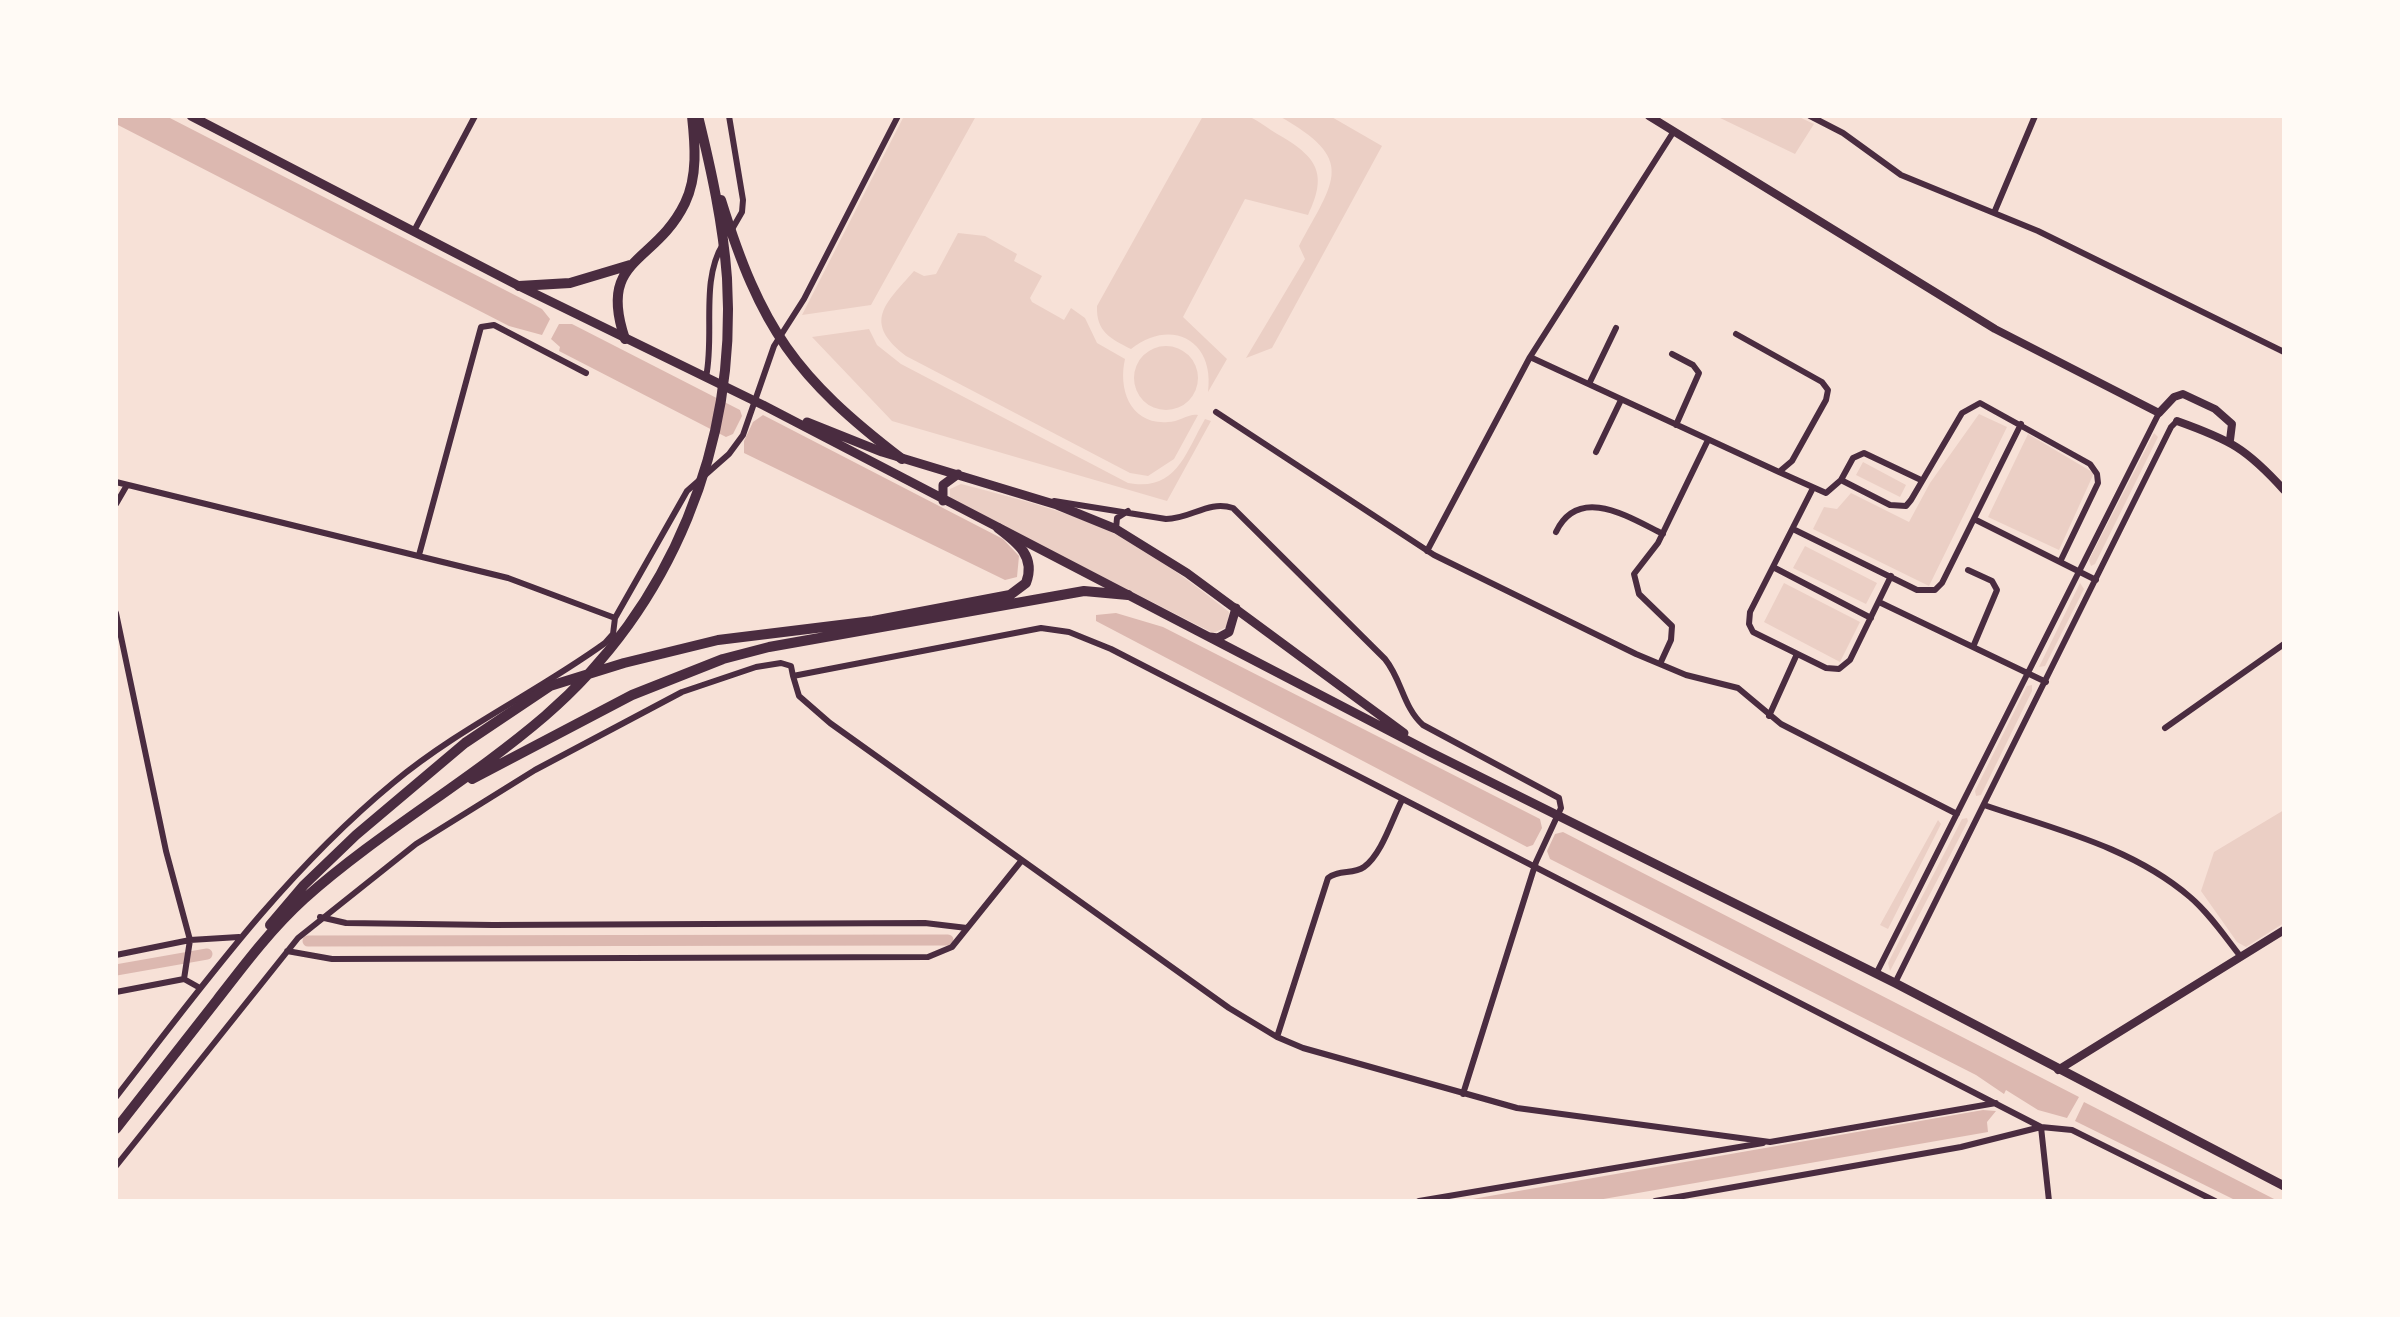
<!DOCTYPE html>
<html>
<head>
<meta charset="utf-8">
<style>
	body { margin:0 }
	#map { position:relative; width:2400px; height:1317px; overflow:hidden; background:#f7e1d7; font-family:"DM Sans",sans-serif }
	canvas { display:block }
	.frame { position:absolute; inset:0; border:118px solid #fffaf5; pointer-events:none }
</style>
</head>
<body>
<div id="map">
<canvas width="2400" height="1317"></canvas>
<div class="frame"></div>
</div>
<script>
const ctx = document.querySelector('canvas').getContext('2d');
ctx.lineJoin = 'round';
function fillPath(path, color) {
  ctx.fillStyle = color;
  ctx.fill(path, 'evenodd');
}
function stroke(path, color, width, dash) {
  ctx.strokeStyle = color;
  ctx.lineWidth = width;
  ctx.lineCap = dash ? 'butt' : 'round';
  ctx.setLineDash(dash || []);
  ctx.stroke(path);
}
fillPath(new Path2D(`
	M904 116H976L871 305 802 315Z
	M1203 116C1216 116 1235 113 1247 116 1256 119 1266 127 1274 132 1314 155 1330 170 1308 215L1245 199 1183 317 1227 359 1208 392C1215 341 1172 317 1131 349 1111 339 1096 332 1097 306Z
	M1279 116H1330L1382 146 1272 348 1246 358 1305 259 1299 246C1335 179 1357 160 1279 116Z
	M1716 116H1797L1814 124 1795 154Z
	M958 233 985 236 1017 254 1014 261 1042 276 1030 298 1032 302 1064 320 1071 308 1085 318 1097 343 1125 359C1118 389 1130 425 1168 422 1179 422 1189 413 1198 415L1174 459 1148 476 1130 473 906 356C862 322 885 304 914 271L924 276 936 274Z
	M869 329 877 345 901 364 1128 483C1176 492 1185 454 1205 419L1211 421 1167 501 892 421 812 337Z
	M1134 378a32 32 0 1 1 64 0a32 32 0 1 1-64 0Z
	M1979 414 2007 427 1929 586 1813 529 1824 507 1837 509 1851 493 1909 522 1930 483Z
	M2154 433 2158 437 2095 564 2091 566 2089 560Z
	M2028 434 2094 473 2059 550 1988 517Z
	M1863 462 1906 485 1900 497 1856 475Z
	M961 484C1010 497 1061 509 1107 530 1151 551 1191 582 1229 612L1227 627 1213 633 950 499V489Z
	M1805 546 1877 583 1866 604 1793 568Z
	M1784 583 1860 622 1840 662 1764 622Z
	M2080 583 2084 589 2045 666 2039 667Z
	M2032 685V691L1981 795 1976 796 1975 791 2027 686Z
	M2284 810V923L2246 947 2237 942 2201 891 2214 852Z
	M1967 818 1968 821 1890 971 1888 963 1962 819Z
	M1938 820 1941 824 1888 929 1880 925Z`), '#ebcfc5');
fillPath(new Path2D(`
	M116 116H166L542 309 550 319 542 335 509 326 116 124Z
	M559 324H572L740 410 742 416 733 434 726 437 559 351 560 347 551 339Z
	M763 415 1003 539 1019 556 1017 577 1005 580 744 453V441L753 422Z
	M1116 613 1163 627 1540 819 1542 828 1533 845 1527 847 1096 621V615Z
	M1563 832 2079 1097 2067 1118 2038 1110 2006 1090 2004 1094 1976 1075 1550 859 1547 851 1555 834Z
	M2084 1102 2278 1201H2237L2075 1121Z
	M1983 1110 1996 1111 1987 1122 1988 1132 1592 1201H1461Z`), '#dcb8b0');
stroke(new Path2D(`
	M308 941 948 940
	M116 970 207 954`), '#dcb8b0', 11);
stroke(new Path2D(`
	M729 116 743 200 742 212 731 231
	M1810 116 1843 133 1901 175 2038 231 2284 352
	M1994 213 2035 116
	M414 231 475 116
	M1672 354 1693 365 1699 373 1676 425
	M1530 357 1779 472 1792 461 1826 400 1828 390 1822 382 1736 334
	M706 377C715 335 700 281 723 244
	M1589 384 1616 328
	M1216 412 1434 555 1636 654 1686 675 1738 688 1781 724 1957 814
	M1596 452 1621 400
	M1779 472 1826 493 1841 480
	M1921 480 1864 453 1853 458 1841 480 1890 505 1906 506 1911 500 1962 413 1980 403 2090 464 2097 474 2098 483 2060 562
	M116 482 508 578 615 618 687 491 729 454 743 435 774 346 804 299 898 116
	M1813 488 1750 612 1749 624 1753 632 1826 668 1839 669 1850 660 1891 576
	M1054 501 1166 519C1191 519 1208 500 1233 508L1385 659C1402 680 1403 707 1423 725L1559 798 1561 808 1536 862 1463 1094
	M116 504 127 485
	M1974 519 2096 580
	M1116 529 1117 518 1128 511
	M1793 529 1917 590H1935L1942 583 2021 424
	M1556 532C1579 484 1630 518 1663 534
	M1427 551 1530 357 1674 131
	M419 555 481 327 494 325 586 373
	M1773 567 1871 618
	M1968 570 1992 581 1997 590 1973 647
	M1879 602 2046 682
	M116 613 166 851 190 940 184 979
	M1660 664 1671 640 1672 626 1639 594 1634 574 1658 543 1708 440
	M793 676 799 696 830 723 1229 1008 1277 1037 1303 1048 1517 1108 1770 1142 1996 1103
	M1769 716 1797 654
	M2165 728 2284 644
	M1984 805C2054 829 2132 847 2190 897 2210 914 2225 937 2241 957
	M320 917 346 923 493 925 925 923 967 928
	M287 951 332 959 928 957 952 947 1022 860
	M116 955 190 940 239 937
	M1876 974 2159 413
	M1895 983 2171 427 2177 421
	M116 992 184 979 200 988
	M1277 1037 1328 878C1339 869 1353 875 1364 867 1382 854 1392 819 1402 800
	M116 1097C202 986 284 873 393 783 459 728 536 693 605 643L613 634 615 618
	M2041 1127 2049 1201
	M116 1166 298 938 416 844 535 770 682 692 756 667 781 663 791 666 793 676 1041 628 1069 632 1111 649 2041 1127 2072 1130 2215 1201
	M1419 1201 1763 1143
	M1655 1201 1961 1147 2041 1127`), '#4a2c40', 6);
stroke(new Path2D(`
	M1649 116 1995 329 2159 413 2174 397 2183 394 2215 409 2232 424 2230 440
	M2177 421C2230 440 2246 448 2284 490
	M2058 1070 2284 930`), '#4a2c40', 8);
stroke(new Path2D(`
	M191 116 519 286 767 407
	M763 405 1430 752 1895 983 2284 1186
	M807 422 882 452 1057 505 1116 529 1187 573 1404 733
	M943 501V485L958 474
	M1210 637 1218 638 1229 632 1236 608`), '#4a2c40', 9);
stroke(new Path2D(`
	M721 200C761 329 795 377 902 459
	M519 286 570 283 630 265
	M625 339C597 257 655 265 685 203 698 176 695 144 692 116
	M472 779 632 695 723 659 769 647 1084 591 1128 595
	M270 925 304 885 356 835 465 743 550 686 624 663 718 640 873 621 1010 595 1026 583C1036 557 1018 543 998 528
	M116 1129C150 1086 183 1043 217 1000 244 965 271 929 304 899 379 832 468 782 545 716 672 606 737 445 727 278 723 223 711 169 698 116`), '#4a2c40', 10);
</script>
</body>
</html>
